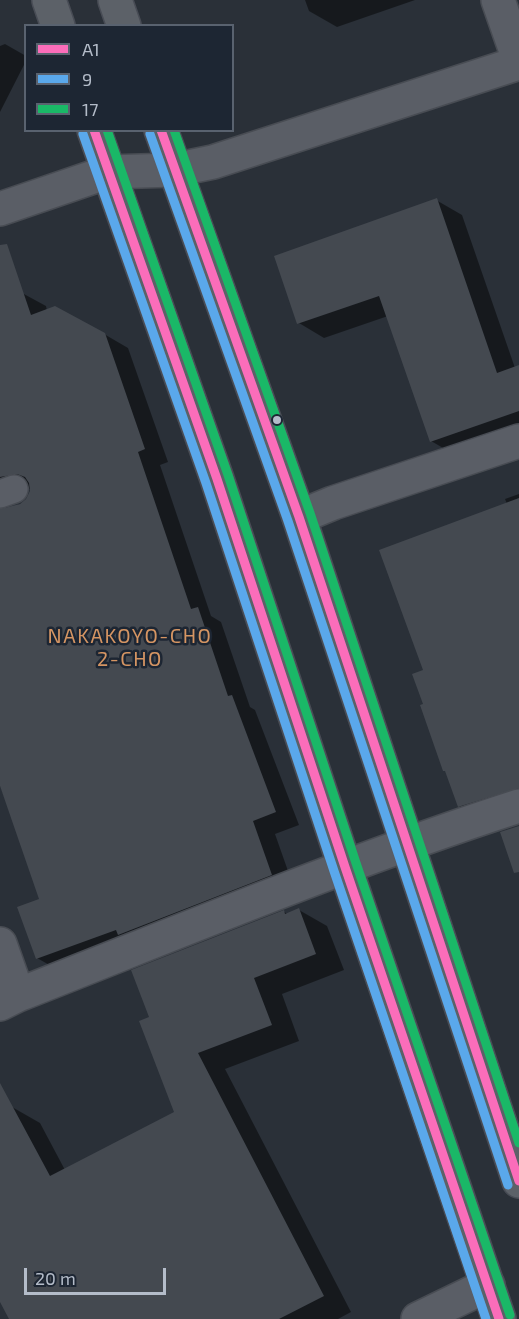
<!DOCTYPE html>
<html>
<head>
<meta charset="utf-8">
<style>
	body { margin:0 }
	#map { position:relative; width:519px; height:1319px; overflow:hidden; background:#2a3038; font-family:"Exo 2",sans-serif }
	canvas { display:block }
	.legend { position:absolute; left:24px; top:24px; width:210px; height:108px; box-sizing:border-box; background:#1d2633; border:2px solid #59626f; margin:0; padding:8px 10px; list-style:none; font-size:18px; color:#b4bcc9 }
	.legend li { display:flex; align-items:center; gap:12px; height:30px }
	.legend b { width:30px; border:2px solid #59626f }
	.scale { position:absolute; left:24px; top:1268px; width:142px; height:27px; box-sizing:border-box; border:3px solid #b4bcc9; border-top:0; padding-left:8px; font-size:18px; line-height:21px; white-space:nowrap; color:#b4bcc9; -webkit-text-stroke:4px #1d2633; paint-order:stroke }
</style>
</head>
<body>
<div id="map">
<canvas width="519" height="1319"></canvas>
<ul class="legend">
<li><b style="height:8px;background:#fb6dba"></b>A1</li>
<li><b style="height:8px;background:#5aa8eb"></b>9</li>
<li><b style="height:8px;background:#1ab867"></b>17</li>
</ul>
<div class="scale">20 m</div>
</div>
<script>
const ctx = document.querySelector('canvas').getContext('2d');
ctx.lineJoin = 'round';
function fillPath(path, color) {
  ctx.fillStyle = color;
  ctx.fill(path, 'evenodd');
}
function stroke(path, color, width, dash) {
  ctx.strokeStyle = color;
  ctx.lineWidth = width;
  ctx.lineCap = dash ? 'butt' : 'round';
  ctx.setLineDash(dash || []);
  ctx.stroke(path);
}
function drawText(font, color, halo, rows, align = 'center') {
  ctx.font = font + ' "Exo 2",sans-serif';
  ctx.lineWidth = 5;
  ctx.setLineDash([]);
  ctx.textBaseline = 'middle';
  ctx.strokeStyle = halo;
  ctx.fillStyle = color;
  for (const [text, x, y, turn = 0] of rows) {
    ctx.save();
    ctx.translate(x, y);
    ctx.rotate((+turn || 0) * Math.PI / 180);
    ctx.textAlign = isNaN(turn) ? turn : align;
    if (halo) ctx.strokeText(text, 0, 0);
    ctx.fillText(text, 0, 0);
    ctx.restore();
  }
}
fillPath(new Path2D(`
	M305 0H415L337 27 309 11Z
	M5 44 26 56V61L0 112V46Z
	M436 200 462 215 515 368 519 367V434L457 456 431 441 388 316 324 338 299 323 276 257Z
	M22 293 46 306 47 311 104 334 128 348 168 462 160 465 211 616 221 622 250 707 255 710 299 825 275 834 294 888 60 971 37 958 41 900 0 785V300ZM31 488V493L27 501 8 509V504L12 496Z
	M519 494V804L480 817 459 806 425 705V671L507 504 505 499Z
	M299 910 327 926 344 970 282 994 299 1041 225 1069 351 1312 338 1319H10L0 1299V1113L12 1107 40 1123 65 1170 176 1112 151 1018 284 912 288 914Z`), '#0007');
fillPath(new Path2D(`
	M437 198 497 373 519 365V411L430 442 379 296 297 324 274 256Z
	M7 244 31 315 55 306 105 333 145 449 138 452 191 609 198 607 228 696 232 695 276 812 253 821 272 875 118 935 116 930 36 959 17 907 39 899 0 786V509L20 504 26 499 30 491 29 483 25 477 17 474 0 477V245Z
	M519 498V788L458 807 445 771H443L420 705 423 704 412 674 423 670 379 550Z
	M519 826V872L514 873 500 832Z
	M299 908 316 954 254 978 272 1025 198 1053 324 1296 279 1319H9L0 1302V1083L50 1176 174 1112 139 1021 149 1017 131 970 284 910 285 914Z`), '#444950');
const service = new Path2D(`
	M0 494 14 489`);
const minor = new Path2D(`
	M498 0 519 60
	M108 172 174 170 213 162 519 63
	M299 517 333 503 519 441
	M0 944 18 995
	M0 1004 18 995C184 930 349 861 519 806
	M418 1319 488 1285`);
const tertiary = new Path2D(`
	M0 209 108 172`);
const primary = new Path2D(`
	M49 0 58 26
	M115 0 124 26
	M94 130 217 479 345 867 499 1319
	M161 130 299 517 519 1181`);
stroke(service, '#484c53', 30);
stroke(minor, '#484c53', 36);
stroke(tertiary, '#484c53', 36);
stroke(primary, '#484c55', 36);
stroke(service, '#5a5e66', 27);
stroke(minor, '#5a5e66', 33);
stroke(tertiary, '#5a5e66', 33);
stroke(primary, '#5c6168', 33);
stroke(new Path2D(`
	M94 130 217 479 345 867 499 1319
	M161 130 299 517 519 1181`), '#fb6dba', 9);
stroke(new Path2D(`
	M83 134 206 483 334 871 486 1319
	M150 134 288 521 508 1185`), '#5aa8eb', 9);
stroke(new Path2D(`
	M107 130 228 475 356 863 510 1315
	M174 130 310 513 519 1143`), '#1ab867', 9);
for (const [x, y, r, color] of [
	[277,420,5,"#b4bcc9"]
]) {
  const dot = new Path2D();
  dot.arc(x, y, r, 0, 2 * Math.PI);
  ctx.fillStyle = color;
  ctx.fill(dot);
  stroke(dot, '#1d2633', 2);
}
ctx.letterSpacing = '1.5px';
drawText('20px', '#d59563', '#1d2633', [
	["NAKAKOYO-CHO",130,636],
	["2-CHO",130,659]
]);
ctx.letterSpacing = '0px';
</script>
</body>
</html>
